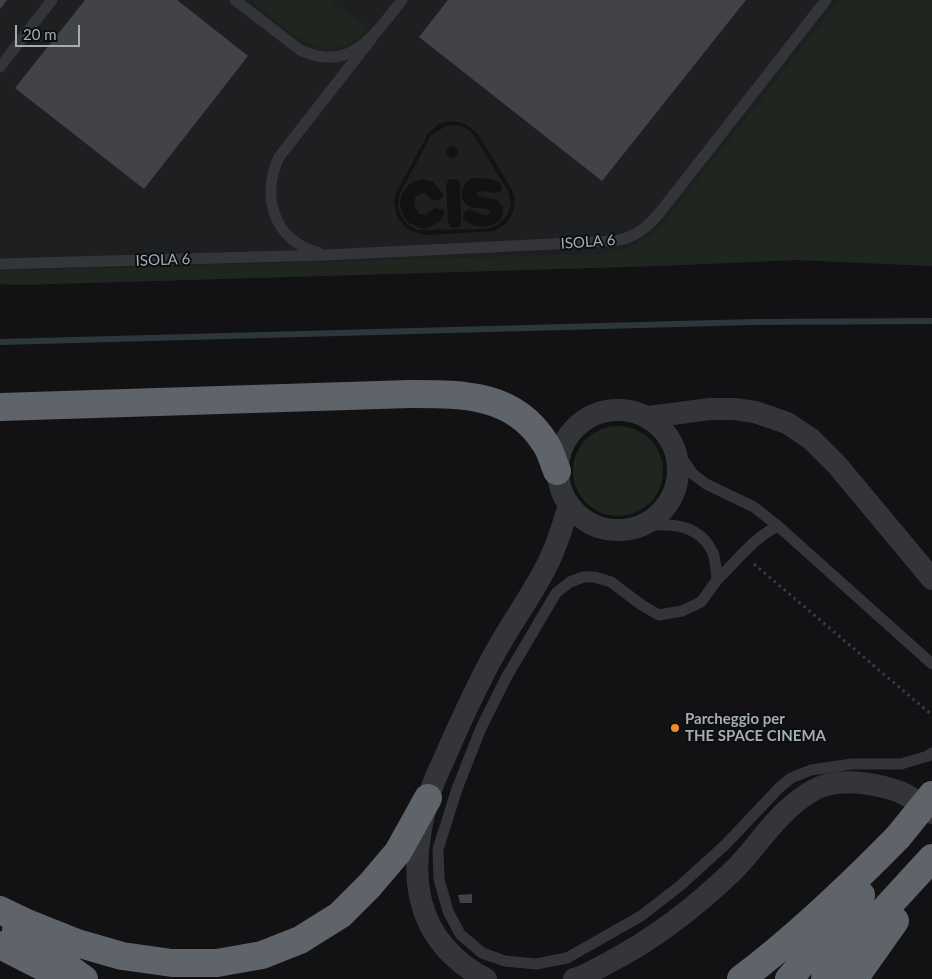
<!DOCTYPE html>
<html>
<head>
<meta charset="utf-8">
<style>
	body { margin:0 }
	#map { position:relative; width:932px; height:979px; overflow:hidden; background:#121214; font-family:Lato,sans-serif }
	canvas { display:block }
	.scale { position:absolute; left:15px; top:25px; width:65px; height:22px; box-sizing:border-box; border:2px solid #a4acb4; border-top:0; padding-left:6px; font-size:15px; line-height:18px; white-space:nowrap; color:#a4acb4; -webkit-text-stroke:4px #0d0e0f; paint-order:stroke }
</style>
</head>
<body>
<div id="map">
<canvas width="932" height="979"></canvas>
<div class="scale">20 m</div>
</div>
<script>
const ctx = document.querySelector('canvas').getContext('2d');
ctx.lineJoin = 'round';
function fillPath(path, color) {
  ctx.fillStyle = color;
  ctx.fill(path, 'evenodd');
}
function stroke(path, color, width, dash) {
  ctx.strokeStyle = color;
  ctx.lineWidth = width;
  ctx.lineCap = dash ? 'butt' : 'round';
  ctx.setLineDash(dash || []);
  ctx.stroke(path);
}
function drawText(font, color, halo, rows, align = 'center') {
  ctx.font = font + ' Lato,sans-serif';
  ctx.lineWidth = 4;
  ctx.setLineDash([]);
  ctx.textBaseline = 'middle';
  ctx.strokeStyle = halo;
  ctx.fillStyle = color;
  for (const [text, x, y, turn = 0] of rows) {
    ctx.save();
    ctx.translate(x, y);
    ctx.rotate((+turn || 0) * Math.PI / 180);
    ctx.textAlign = isNaN(turn) ? turn : align;
    if (halo) ctx.strokeText(text, 0, 0);
    ctx.fillText(text, 0, 0);
    ctx.restore();
  }
}
fillPath(new Path2D(`
	M0 0H932V266L796 260 658 266 18 285 0 284ZM452 121 466 124 478 134 512 190 515 197 513 212 506 224 494 231 429 235 421 234 407 229 397 217 394 201 396 193 428 134 438 124Z
	M457 125 468 129 473 134 508 191 511 204 508 214 498 225 487 229 417 230 408 225 401 216 398 206 400 193 431 135 446 126ZM450 146 455 147 458 151 457 155 453 158H449L446 154 447 149ZM477 178 492 179 499 182 502 187 501 191 497 193 481 191 476 193 478 196 497 200 503 206V213L500 220 490 226 482 227 472 225 463 219 464 212 469 209 483 215H488L490 212 488 209 470 207 465 203 462 199V192L465 184 470 179ZM421 179 433 182 443 194 442 198 438 200H432L425 193 419 194 415 198 414 206 419 214 425 215 435 208 441 209 444 211V215L440 221 428 228H420L409 223 404 217 400 206 401 198 404 190 410 184ZM450 179H457L460 183 461 223 460 226 455 228 451 227 448 222 446 184Z`), '#1e1f21');
fillPath(new Path2D(`
	M255 0H333L332 1 368 28C327 75 288 30 253 2Z
	M840 0H932V266L796 260 658 266 18 285 0 284V271L596 254C624 251 636 246 658 229Z
	M573 471a45 45 0 1 1 90 0a45 45 0 1 1-90 0Z`), '#1f261f');
stroke(new Path2D(`
	M0 342 753 322 932 321`), '#2c373c', 6);
fillPath(new Path2D(`
	M0 0H7L0 9Z
	M85 0H177L248 56 144 189 15 88Z
	M448 0H746L602 181 419 37Z
	M472 894V903H460L458 895Z`), '#414347');
stroke(new Path2D(`
	M754 564 932 715`), '#393c40', 3, [2.5, 4]);
stroke(new Path2D(`
	M235 0 300 50C351 74 374 35 402 0
	M0 67 52 0
	M317 252C273 240 261 195 279 157L372 38
	M0 264 326 255 614 241C635 238 648 227 661 211L826 0
	M676 450 693 474 706 484 754 507 778 526 932 664
	M635 528C664 522 699 522 713 553 716 561 716 572 717 580L701 602 682 611 659 615 643 606 611 582 595 577H583L570 582 556 593 506 678 481 728 457 789 438 849 439 879 448 911 460 934 482 953 505 961 536 964 567 958 641 916 681 885 726 844 779 788 791 778 811 770 852 764H901L928 756 932 753
	M717 580C737 561 753 538 778 526`), '#333539', 11);
stroke(new Path2D(`
	M558 470a60 60 0 1 1 120 0a60 60 0 1 1-120 0Z
	M649 417 710 409H734L755 412 787 423 811 439 837 465 932 579
	M486 979C412 940 407 873 428 799 433 780 444 761 451 743 466 710 481 676 500 644 516 616 536 589 550 559 558 542 563 524 569 506
	M574 979C586 976 596 969 608 963 654 939 698 905 735 869 754 850 768 827 788 809 798 800 812 789 826 785 849 779 878 784 900 792 912 797 922 805 932 813`), '#333539', 22);
stroke(new Path2D(`
	M0 407 410 394C462 394 514 393 545 443 551 451 553 462 557 471
	M0 910 27 923 77 943 122 956 172 963H217L262 955 300 940 340 915 370 885 398 852 428 798
	M16 930 84 979
	M0 945 51 971
	M741 979C798 936 848 888 898 837
	M789 979 861 895
	M825 979 888 906 932 858
	M854 979 895 921`), '#5f646a', 28);
stroke(new Path2D(`
	M898 837 932 795`), '#5f646a', 28);
for (const [x, y, r, color] of [
	[675,728,5,"#ef8b2f"]
]) {
  const dot = new Path2D();
  dot.arc(x, y, r, 0, 2 * Math.PI);
  ctx.fillStyle = color;
  ctx.fill(dot);
  stroke(dot, '#0d0e0f', 2);
}
drawText('15px', '#a4acb4', '#0d0e0f', [
	["ISOLA 6",588,242,-4],
	["ISOLA 6",163,260,-2]
]);
drawText('bold 15px', '#a4acb4', '#0d0e0f', [
	["Parcheggio per",685,719],
	["THE SPACE CINEMA",685,736]
], 'left');
</script>
</body>
</html>
